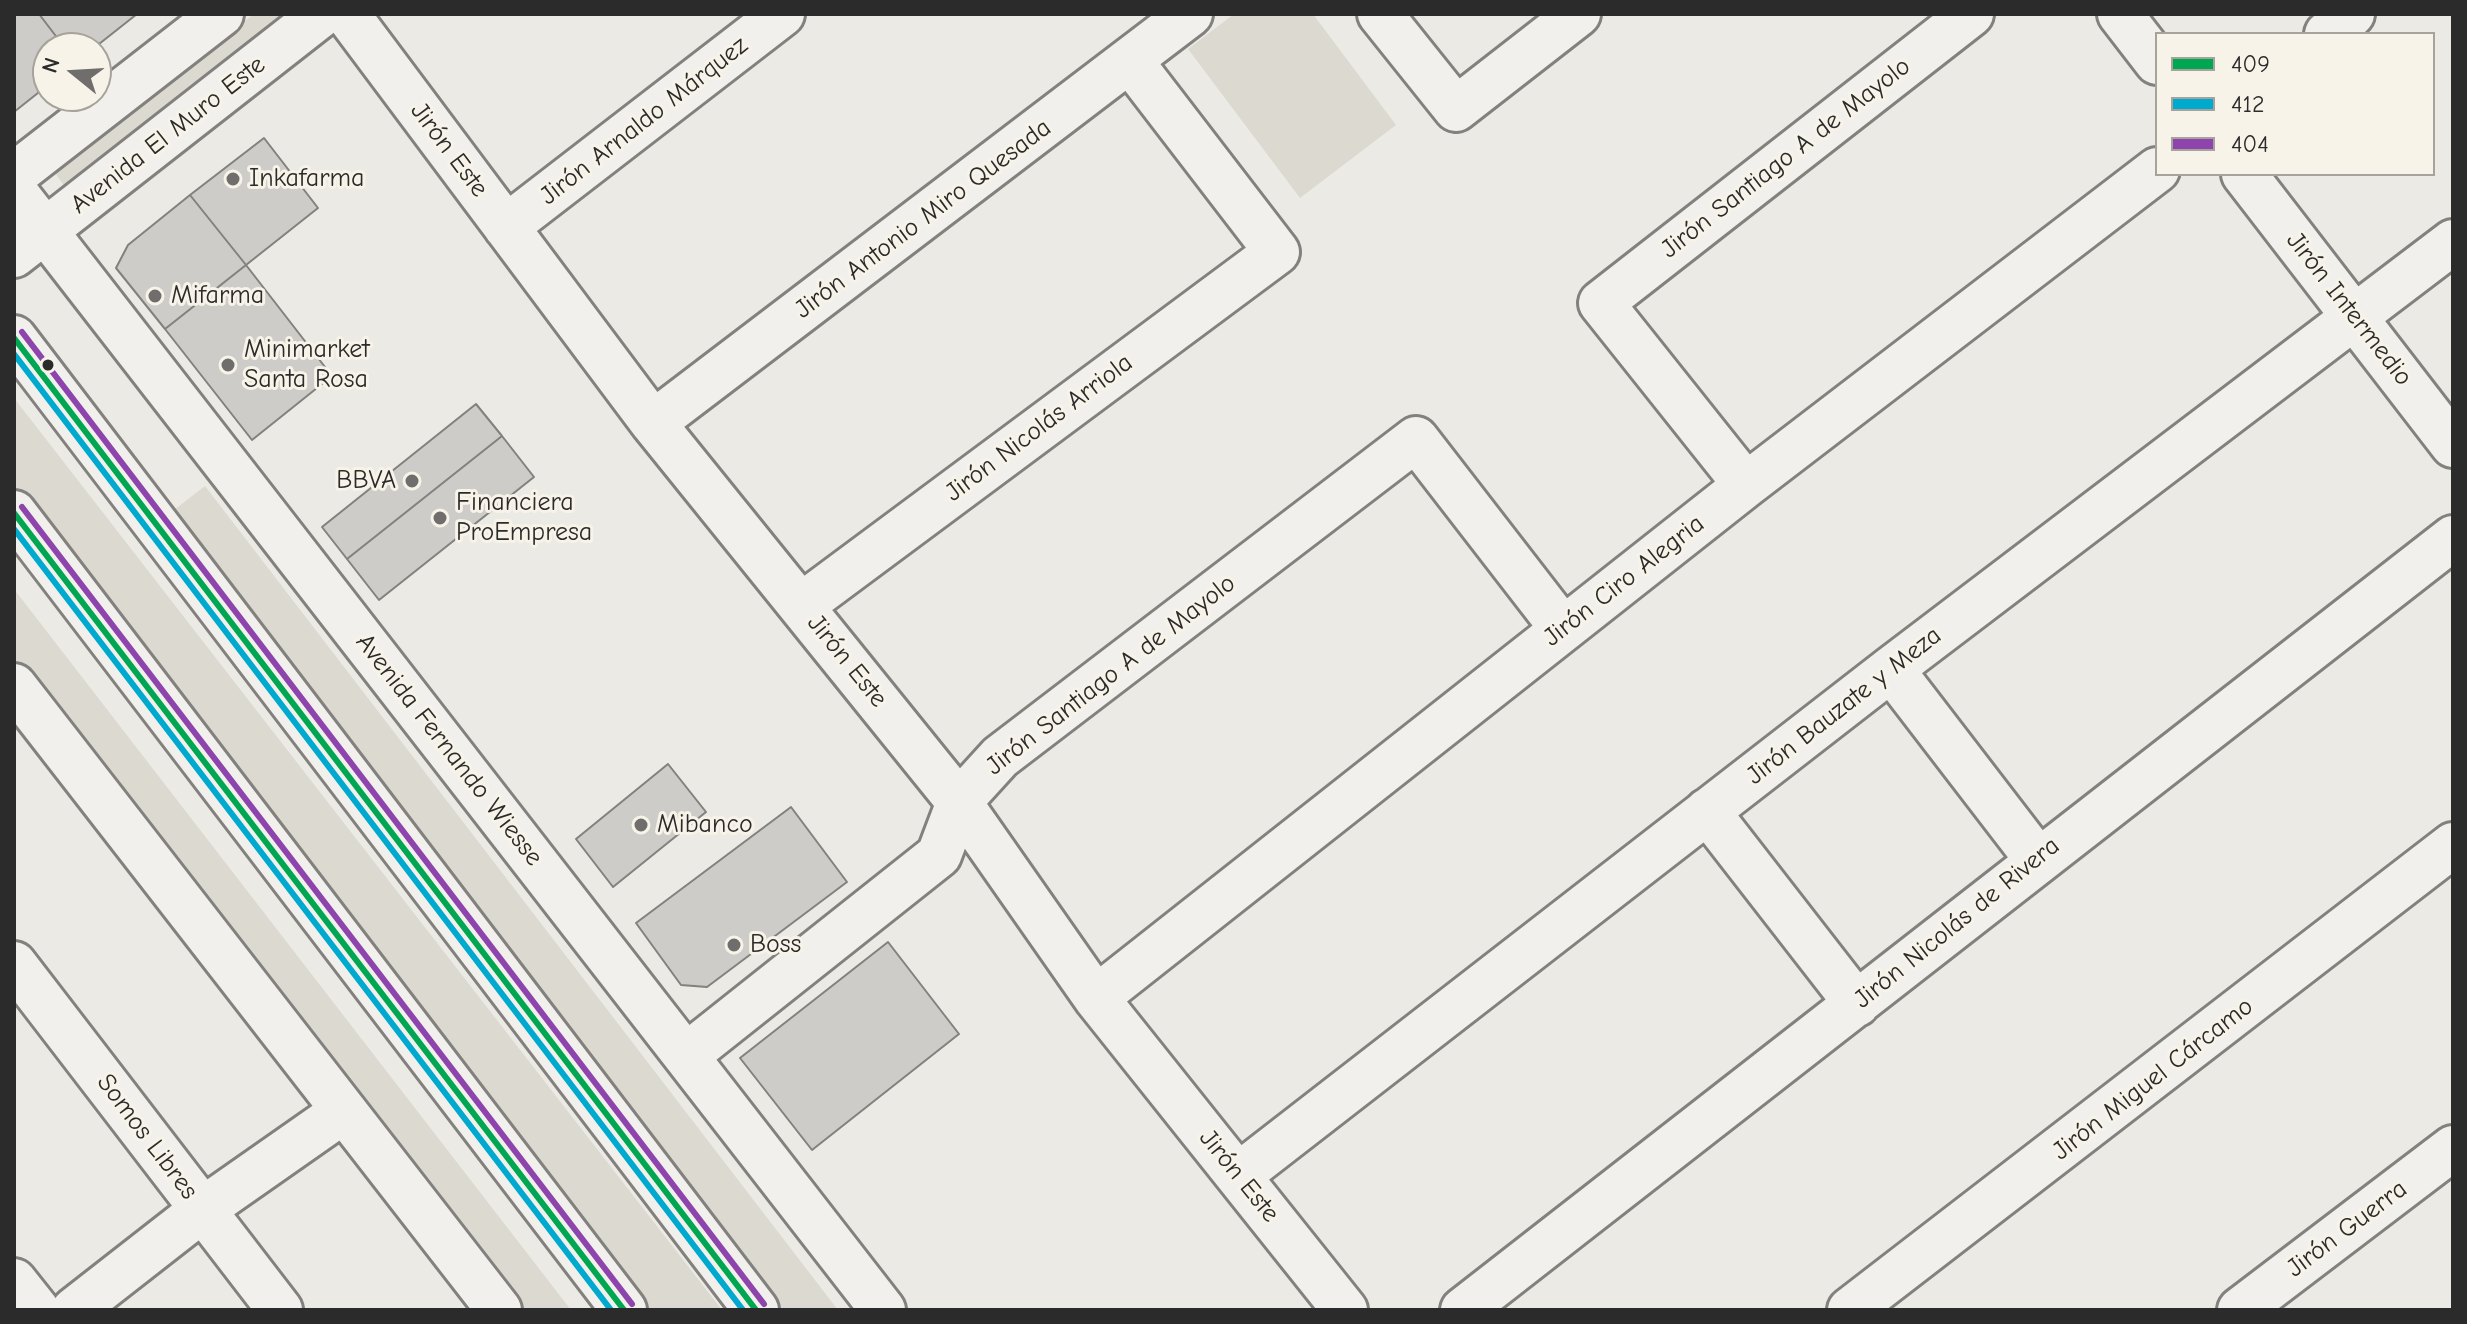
<!DOCTYPE html>
<html>
<head>
<meta charset="utf-8">
<style>
	body { margin:0 }
	#map { position:relative; width:2467px; height:1324px; overflow:hidden; background:#eceae4; font-family:"Comic Neue",sans-serif }
	canvas { display:block }
	.frame { position:absolute; inset:0; border:16px solid #2b2b2b; pointer-events:none }
	.legend { position:absolute; left:2155px; top:32px; width:280px; height:144px; box-sizing:border-box; background:#f7f3e8; border:2px solid #a5a39c; margin:0; padding:10px 14px; list-style:none; font-size:24px; color:#2b2b2b }
	.legend li { display:flex; align-items:center; gap:16px; height:40px }
	.legend b { width:40px; border:2px solid #a5a39c }
	.north { position:absolute; left:32px; top:32px; width:80px; height:80px; box-sizing:border-box; background:#f7f3e8; border:2px solid #a5a39c; border-radius:50%; rotate:288deg; font-size:22px; font-weight:700; line-height:32px; text-align:center; color:#2b2b2b }
	.north::after { content:''; display:block; margin:auto; width:28px; height:36px; background:#6f6e6c; clip-path:polygon(50% 0,100% 100%,50% 72%,0 100%) }
</style>
</head>
<body>
<div id="map">
<canvas width="2467" height="1324"></canvas>
<div class="frame"></div>
<ul class="legend">
<li><b style="height:10px;background:#00a651"></b>409</li>
<li><b style="height:10px;background:#00a9ce"></b>412</li>
<li><b style="height:10px;background:#8e44ad"></b>404</li>
</ul>
<div class="north">N</div>
</div>
<script>
const ctx = document.querySelector('canvas').getContext('2d');
ctx.lineJoin = 'round';
function fillPath(path, color) {
  ctx.fillStyle = color;
  ctx.fill(path, 'evenodd');
}
function stroke(path, color, width, dash) {
  ctx.strokeStyle = color;
  ctx.lineWidth = width;
  ctx.lineCap = dash ? 'butt' : 'round';
  ctx.setLineDash(dash || []);
  ctx.stroke(path);
}
function drawText(font, color, halo, rows, align = 'center') {
  ctx.font = font + ' "Comic Neue",sans-serif';
  ctx.lineWidth = 6;
  ctx.setLineDash([]);
  ctx.textBaseline = 'middle';
  ctx.strokeStyle = halo;
  ctx.fillStyle = color;
  for (const [text, x, y, turn = 0] of rows) {
    ctx.save();
    ctx.translate(x, y);
    ctx.rotate((+turn || 0) * Math.PI / 180);
    ctx.textAlign = isNaN(turn) ? turn : align;
    if (halo) ctx.strokeText(text, 0, 0);
    ctx.fillText(text, 0, 0);
    ctx.restore();
  }
}
fillPath(new Path2D(`
	M254 14H298L67 190 51 167Z
	M1234 14H1313L1396 125 1300 198 1188 49Z
	M14 398 722 1310H630L14 509Z
	M205 486 838 1310H775L165 517Z
	M14 589 571 1310H518L14 659Z`), '#dcd9d1');
const building = new Path2D(`
	M14 14H39L65 48H48V85L14 112Z
	M39 14H137L94 48H65Z
	M264 138 318 208 246 265 190 195Z
	M190 195 246 265 165 329 116 268 128 245Z
	M246 265 332 376 252 440 165 329Z
	M476 404 502 436 347 559 322 527Z
	M502 436 534 477 379 600 347 559Z
	M668 764 706 812 613 887 576 839Z
	M791 807 847 882 707 987 681 985 636 923Z
	M888 942 959 1034 812 1150 740 1058Z`);
fillPath(building, '#ceccc8');
stroke(building, '#82817e', 2);
const minor = new Path2D(`
	M347 14 653 423 959 802 1096 998 1345 1310
	M1380 14 1456 109 1578 14
	M2327 34 2352 14
	M506 227 782 14
	M653 423 1190 14
	M1746 485 1601 303 1971 14
	M802 605 1277 252 1131 62
	M1891 669 2037 859
	M1707 811 1857 1004
	M14 964 280 1310
	M1096 998 1746 485 2157 170
	M687 1055 939 855 959 802 1000 757 1416 439 1563 629
	M1239 1175 1891 669 2453 242
	M14 1281 37 1310
	M74 1310 202 1210 342 1112
	M1463 1310C1793 1053 2121 793 2453 538
	M1850 1310 2453 845
	M2240 1310 2453 1148`);
const tertiary = new Path2D(`
	M2120 14 2157 62
	M2244 174 2453 445`);
const secondary = new Path2D(`
	M14 175 221 14
	M14 191 883 1310
	M14 255 322 14
	M14 686 499 1310`);
const primary = new Path2D(`
	M14 338 756 1310
	M14 513 624 1310`);
stroke(minor, '#82817e', 50);
stroke(tertiary, '#82817e', 50);
stroke(secondary, '#82817e', 50);
stroke(primary, '#82817e', 50);
stroke(minor, '#f1f0ec', 44);
stroke(tertiary, '#f1f0ec', 44);
stroke(secondary, '#f1f0ec', 44);
stroke(primary, '#f1f0ec', 44);
stroke(new Path2D(`
	M14 338 756 1310
	M14 513 624 1310`), '#00a651', 6);
stroke(new Path2D(`
	M14 354 743 1310
	M14 529 611 1310`), '#00a9ce', 6);
stroke(new Path2D(`
	M22 332 764 1304
	M22 507 632 1304`), '#8e44ad', 6);
for (const [x, y, r, color] of [
	[233,179,8,"#6f6e6c"],
	[155,296,8,"#6f6e6c"],
	[48,365,7,"#2b2b2b"],
	[228,365,8,"#6f6e6c"],
	[412,481,8,"#6f6e6c"],
	[440,518,8,"#6f6e6c"],
	[641,825,8,"#6f6e6c"],
	[734,945,8,"#6f6e6c"]
]) {
  const dot = new Path2D();
  dot.arc(x, y, r, 0, 2 * Math.PI);
  ctx.fillStyle = color;
  ctx.fill(dot);
  stroke(dot, '#f7f3e8', 3);
}
drawText('26px', '#2b2b2b', '#f7f3e8', [
	["Jirón Arnaldo Márquez",644,121,-38],
	["Avenida El Muro Este",168,135,-38],
	["Jirón Este",449,150,53],
	["Jirón Santiago A de Mayolo",1786,158,-38],
	["Jirón Antonio Miro Quesada",923,219,-37],
	["Jirón Intermedio",2349,309,52],
	["Jirón Nicolás Arriola",1039,428,-37],
	["Jirón Ciro Alegria",1624,581,-38],
	["Jirón Este",847,661,51],
	["Jirón Santiago A de Mayolo",1111,675,-38],
	["Jirón Bauzate y Meza",1844,706,-38],
	["Avenida Fernando Wiesse",449,750,52],
	["Jirón Nicolás de Rivera",1957,923,-39],
	["Jirón Miguel Cárcamo",2153,1079,-38],
	["Somos Libres",147,1137,53],
	["Jirón Este",1239,1176,51],
	["Jirón Guerra",2347,1229,-37]
]);
drawText('26px', '#2b2b2b', '#f7f3e8', [
	["Inkafarma",249,179],
	["Mifarma",171,296],
	["Minimarket",244,350],
	["Santa Rosa",244,380],
	["BBVA",396,481,"right"],
	["Financiera",456,503],
	["ProEmpresa",456,533],
	["Mibanco",657,825],
	["Boss",750,945]
], 'left');
</script>
</body>
</html>
